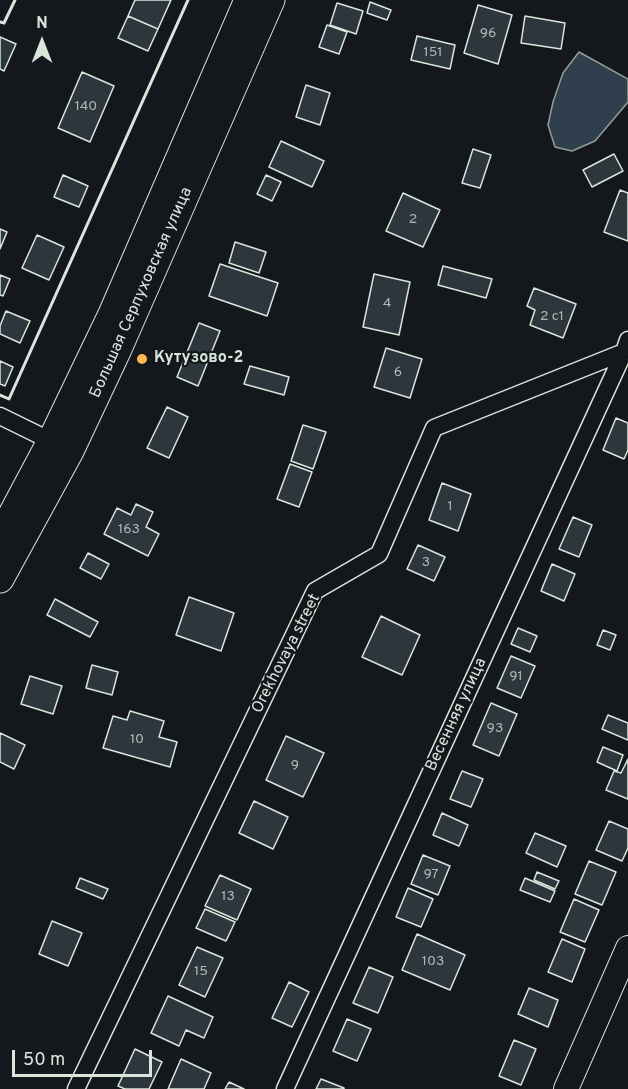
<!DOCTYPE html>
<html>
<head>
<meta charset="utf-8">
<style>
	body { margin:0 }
	#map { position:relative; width:628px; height:1089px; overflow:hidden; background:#14181c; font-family:Overpass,sans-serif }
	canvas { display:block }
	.north { position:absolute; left:12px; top:12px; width:60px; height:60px; -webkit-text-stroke:4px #14181c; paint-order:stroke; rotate:0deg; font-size:16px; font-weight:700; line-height:24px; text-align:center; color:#d8e6dc }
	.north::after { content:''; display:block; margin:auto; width:21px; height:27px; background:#d8e6dc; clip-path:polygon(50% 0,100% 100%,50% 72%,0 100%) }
	.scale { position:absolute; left:12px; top:1050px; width:140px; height:27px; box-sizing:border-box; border:3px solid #d8e6dc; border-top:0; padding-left:8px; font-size:18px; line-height:21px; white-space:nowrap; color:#d8e6dc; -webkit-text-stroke:4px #14181c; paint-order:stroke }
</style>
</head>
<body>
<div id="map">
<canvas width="628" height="1089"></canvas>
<div class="north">N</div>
<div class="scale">50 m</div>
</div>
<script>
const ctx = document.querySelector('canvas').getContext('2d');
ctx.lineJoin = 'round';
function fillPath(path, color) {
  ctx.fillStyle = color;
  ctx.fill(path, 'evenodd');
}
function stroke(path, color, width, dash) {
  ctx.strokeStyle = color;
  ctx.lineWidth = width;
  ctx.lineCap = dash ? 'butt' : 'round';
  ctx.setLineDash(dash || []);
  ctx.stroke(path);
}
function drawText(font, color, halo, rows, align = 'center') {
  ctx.font = font + ' Overpass,sans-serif';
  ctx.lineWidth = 4.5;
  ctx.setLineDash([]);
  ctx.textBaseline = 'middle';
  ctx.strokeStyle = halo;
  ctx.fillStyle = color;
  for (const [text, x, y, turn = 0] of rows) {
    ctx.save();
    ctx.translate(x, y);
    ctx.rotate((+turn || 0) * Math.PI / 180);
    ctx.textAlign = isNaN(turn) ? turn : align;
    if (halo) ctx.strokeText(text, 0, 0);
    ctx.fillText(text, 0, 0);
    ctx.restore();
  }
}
const water = new Path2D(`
	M579 52 628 79V102L595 141 572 151 555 147 548 125 553 102 563 73Z`);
fillPath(water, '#2f3f4d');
stroke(water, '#939e99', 1.5);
const building = new Path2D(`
	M135 0H171L158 29 128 16Z
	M370 2 391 10 387 20 367 13Z
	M337 3 363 11 356 34 330 25Z
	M478 5 512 15 498 64 464 53Z
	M128 16 158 29 148 51 118 38Z
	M525 16 565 23 561 49 521 43Z
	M327 25 347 32 339 54 319 47Z
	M417 36 455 45 450 69 411 60Z
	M0 37 16 44 4 71 0 69Z
	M82 72 114 86 90 142 58 128Z
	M306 85 330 93 320 125 296 117Z
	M281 141 324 161 312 187 269 167Z
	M473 149 491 155 480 188 462 183Z
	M614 154 623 171 592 187 583 170Z
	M63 175 88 186 79 207 54 197Z
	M266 175 281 182 272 201 257 194Z
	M620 190 628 193V241L604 232Z
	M403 193 440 210 423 247 386 231Z
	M0 229 7 232 0 249Z
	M37 235 64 247 49 280 22 268Z
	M235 242 266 252 259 273 229 263Z
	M220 264 278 283 267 316 209 296Z
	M443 266 492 279 486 298 438 285Z
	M374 274 410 282 399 335 363 327Z
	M0 275 10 279 3 296 0 295Z
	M534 288 576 304 563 338 530 325 535 310 527 306Z
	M6 311 30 321 20 343 0 334V326Z
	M199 323 220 331 198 386 177 377Z
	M386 348 422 359 410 398 374 387Z
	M0 361 13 367 5 386 0 384Z
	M250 366 289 377 284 395 244 384Z
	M167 407 188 417 169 458 147 448Z
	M616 418 628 423V450L624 459 603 450Z
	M303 425 326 432 313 469 291 461Z
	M290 464 312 472 299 507 277 499Z
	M442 483 471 494 458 531 429 520Z
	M136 504 153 512 146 527 159 534 148 556 104 534 117 508 131 515Z
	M573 517 592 525 579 557 559 549Z
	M418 545 445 557 434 581 407 569Z
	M88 553 109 564 101 579 80 568Z
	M552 564 575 574 564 601 541 591Z
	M189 597 234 613 221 651 176 635Z
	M55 599 98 622 90 637 47 615Z
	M381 616 420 635 402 675 362 657Z
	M518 628 537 636 530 652 511 644Z
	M603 630 616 635 610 650 597 645Z
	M511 656 535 666 521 698 497 688Z
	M92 665 118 672 112 695 86 688Z
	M30 676 62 686 53 714 21 704Z
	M491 703 517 714 499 756 473 745Z
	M130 711 164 721 159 737 177 742 170 767 103 748 113 716 127 720Z
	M608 715 628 723V740L602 729Z
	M0 733 25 745 14 769 0 762Z
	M286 736 324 753 303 797 266 780Z
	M603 747 623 755 617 771 597 762Z
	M628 759V799L606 790 614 771 621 773Z
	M462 771 483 779 471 807 450 799Z
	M254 801 288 817 273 849 239 833Z
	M442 813 468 825 459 846 433 835Z
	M609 821 628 829V848L622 861 596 850Z
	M535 833 566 846 557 867 526 853Z
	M423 855 450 866 438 895 411 884Z
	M589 861 616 872 602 905 575 894Z
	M537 872 559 881 555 889 534 880Z
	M220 875 251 889 237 920 205 906Z
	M80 878 108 889 103 899 76 888Z
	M525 878 555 891 550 902 520 890Z
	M408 888 433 899 421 927 396 917Z
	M574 899 599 910 585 942 560 932Z
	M205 909 235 922 226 941 196 928Z
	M52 921 82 933 68 966 39 954Z
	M417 934 465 955 450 990 402 970Z
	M562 939 585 949 572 982 548 972Z
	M197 947 223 958 205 997 179 985Z
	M369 967 393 977 378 1013 353 1003Z
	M289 982 309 992 292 1027 272 1018Z
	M529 988 558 1000 548 1027 518 1014Z
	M168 996 213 1017 204 1038 186 1030 179 1046 151 1033Z
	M347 1019 371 1029 357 1061 333 1051Z
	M514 1040 536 1049 521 1085 499 1076Z
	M135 1049 162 1062 149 1089H125L118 1086Z
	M181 1059 211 1073 204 1089H168Z
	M321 1079 344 1088V1089H316Z
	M229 1082 244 1089H225Z`);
fillPath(building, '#2c363c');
stroke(building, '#d8e6dc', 1.5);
const street = new Path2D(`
	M0 416 51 441
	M76 1089 315 591 379 554 434 428 624 352
	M285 1089 624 352 628 340`);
const secondary = new Path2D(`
	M566 1089 628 948`);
const primary = new Path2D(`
	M0 537 51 441 112 314 248 0
	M0 579 70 451 118 349 271 0`);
stroke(street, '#d8e6dc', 19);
stroke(secondary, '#d8e6dc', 26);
stroke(primary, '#d8e6dc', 29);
stroke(street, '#14181c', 16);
stroke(secondary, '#14181c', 24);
stroke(primary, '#14181c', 27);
stroke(new Path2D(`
	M0 22 4 23 15 0
	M0 395 9 399 188 0`), '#d8e6dc', 3);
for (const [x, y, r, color] of [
	[142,359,6,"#ffb74d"]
]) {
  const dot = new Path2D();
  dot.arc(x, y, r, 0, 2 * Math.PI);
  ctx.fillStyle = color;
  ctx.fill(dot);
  stroke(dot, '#14181c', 2);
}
drawText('14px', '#adbab4', null, [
	["96",488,34],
	["151",433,53],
	["140",86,107],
	["2",413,220],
	["4",387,304],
	["2 с1",552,317],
	["6",398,373],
	["1",450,507],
	["163",129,530],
	["3",426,563],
	["91",516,677],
	["93",495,729],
	["10",137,740],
	["9",295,766],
	["97",431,875],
	["13",228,897],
	["103",433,962],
	["15",201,972]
]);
drawText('16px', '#d8e6dc', '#14181c', [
	["Большая Серпуховская улица",142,293,-66],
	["Orekhovaya street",287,654,-63],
	["Весенняя улица",457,715,-65]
]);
drawText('bold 16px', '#d8e6dc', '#14181c', [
	["Кутузово-2",154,359]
], 'left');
</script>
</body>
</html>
